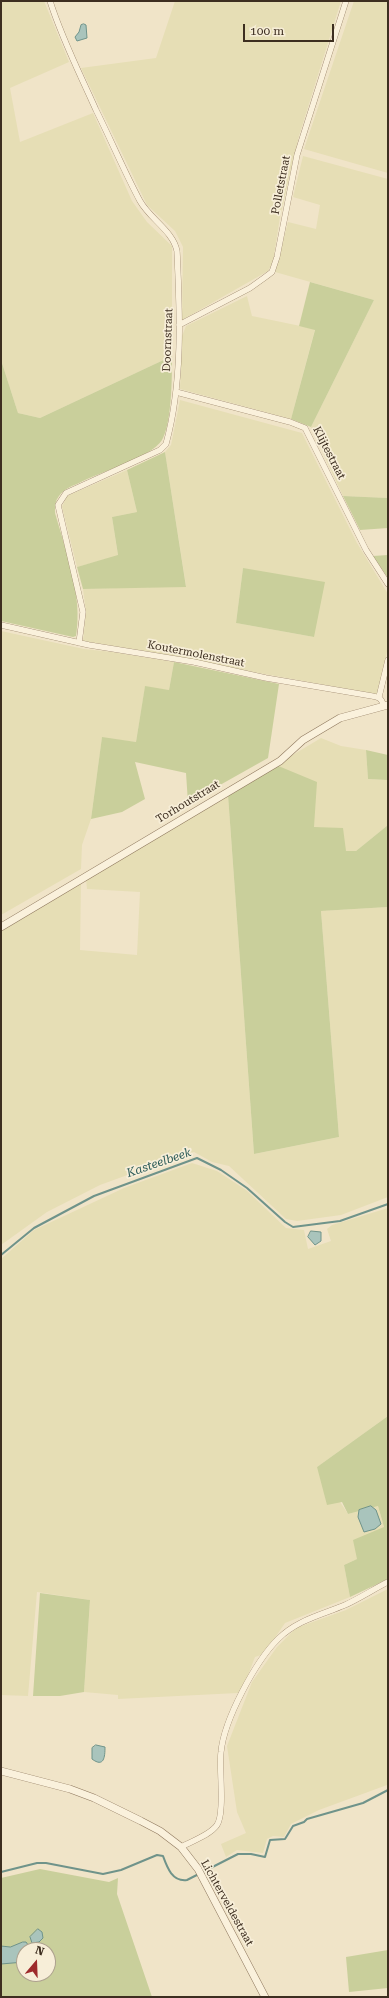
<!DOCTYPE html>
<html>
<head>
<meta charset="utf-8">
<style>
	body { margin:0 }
	#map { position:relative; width:389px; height:1998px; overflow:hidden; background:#f0e4c8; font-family:"Roboto Serif",serif }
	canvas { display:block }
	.frame { position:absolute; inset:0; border:2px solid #3d2e20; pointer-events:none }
	.north { position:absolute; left:16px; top:1942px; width:40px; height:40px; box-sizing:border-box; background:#f7eed8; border:1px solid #ada18e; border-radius:50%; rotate:19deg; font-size:11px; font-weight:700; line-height:16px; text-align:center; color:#3d2e20 }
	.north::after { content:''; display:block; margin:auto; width:14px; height:18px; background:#9e2a2b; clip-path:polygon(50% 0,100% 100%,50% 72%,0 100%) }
	.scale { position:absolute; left:243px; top:24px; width:91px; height:18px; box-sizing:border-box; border:2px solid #3d2e20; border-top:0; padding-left:5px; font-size:12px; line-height:14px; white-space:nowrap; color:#3d2e20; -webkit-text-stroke:3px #f7eed8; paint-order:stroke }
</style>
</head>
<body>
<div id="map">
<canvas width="389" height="1998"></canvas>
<div class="frame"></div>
<div class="north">N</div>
<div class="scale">100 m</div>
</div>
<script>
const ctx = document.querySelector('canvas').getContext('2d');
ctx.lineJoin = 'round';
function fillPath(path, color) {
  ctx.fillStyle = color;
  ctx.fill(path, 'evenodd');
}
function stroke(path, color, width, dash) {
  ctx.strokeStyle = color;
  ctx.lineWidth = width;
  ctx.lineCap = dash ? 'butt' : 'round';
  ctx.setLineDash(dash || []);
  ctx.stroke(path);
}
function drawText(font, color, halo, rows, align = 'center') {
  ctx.font = font + ' "Roboto Serif",serif';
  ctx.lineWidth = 3.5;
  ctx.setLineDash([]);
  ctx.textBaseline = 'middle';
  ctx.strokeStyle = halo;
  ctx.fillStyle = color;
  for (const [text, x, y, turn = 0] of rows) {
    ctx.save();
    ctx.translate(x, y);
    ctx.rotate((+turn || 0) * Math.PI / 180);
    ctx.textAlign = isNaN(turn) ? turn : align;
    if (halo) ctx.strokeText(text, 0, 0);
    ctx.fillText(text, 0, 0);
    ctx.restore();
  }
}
fillPath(new Path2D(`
	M1 1H44L69 62 10 88 20 142 93 113 132 201 147 222 172 246V356L40 418 18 413 1 360Z
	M175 1H341L299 136 280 217 273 262 268 271 182 320 183 247 175 231 147 205 81 68 156 58Z
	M354 1H388V173L304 149Z
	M303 156 388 179V498L343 496 311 427 374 300 275 272 288 222 316 229 320 205 293 197Z
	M247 296 252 316 315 329 291 419 180 389 182 336 186 326Z
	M180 400 302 433 357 543 388 594V647L379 691 376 694 231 668 186 658 83 641 86 612 83 589 186 586 165 452 171 445ZM243 568 314 637 236 623Z
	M127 470 137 512 112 517 118 556 77 567 62 507 67 496Z
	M1 631 84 649 112 652 174 662 169 690 145 687 136 742 102 738 91 819 82 845 81 869 1 915Z
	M321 738 341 746 366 750 368 779 387 780 388 825 356 851H346L314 827 276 765Z
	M228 795 254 1154 339 1137 321 911 388 907V1197L341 1215 297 1221 286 1219 229 1166 212 1162 194 1152 185 1154 100 1185 47 1212 1 1245V930L81 882 80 950 137 955 140 892 87 889 86 879Z
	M192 1163 217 1171 246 1190 286 1228 304 1230 308 1249 331 1241 327 1229 332 1225 388 1208V1416L317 1467 348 1514 378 1506 384 1527 357 1559 344 1565 350 1597 285 1623 264 1654 255 1657 243 1688 238 1693 118 1699V1695L84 1692 90 1600 37 1592 28 1696 1 1695V1259L34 1230 124 1188Z
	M388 1589 387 1785 319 1810 291 1824 284 1837 273 1836 267 1839 263 1853 237 1850 226 1857 221 1844 246 1833 237 1812 227 1746 252 1682 277 1647 296 1628 346 1610Z`), '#e6deb5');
fillPath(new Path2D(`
	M310 282 374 300 311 427 291 419 315 330 299 326Z
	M172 356C172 376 172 423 162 440 151 458 99 472 79 483 72 486 64 489 59 496 55 501 55 506 55 513 66 552 83 595 76 636L73 637 1 621V360L18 413 40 418Z
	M165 452 186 587 83 589 77 567 118 555 112 517 137 512 127 470Z
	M343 496 388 498V528L360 530Z
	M388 555V578L373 556Z
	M243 568 325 582 314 637 236 623Z
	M174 662 279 684 268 758 188 803 186 773 135 762 145 799 122 812 91 819 102 737 136 742 145 686 169 690Z
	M366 750 388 755V795L387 780 368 779Z
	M276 765 317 782 314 827 343 828 346 851H356L388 825V907L321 911 339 1137 254 1154 228 795Z
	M388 1416V1579L350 1597 344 1565 357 1559 353 1540 384 1527 378 1506 348 1514 342 1502 327 1505 317 1467Z
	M40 1593 90 1600 84 1692 60 1696H33Z
	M40 1869 109 1882 118 1878 117 1894 152 1997H1V1878ZM24 1950H48V1974H24Z
	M388 1950V1988L349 1992 346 1957Z`), '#c9cf9b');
const water = new Path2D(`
	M84 24 86 25 87 38 77 41 75 37 79 32 81 25Z
	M311 1231 321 1232V1241L315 1245 308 1237Z
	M371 1506 376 1510 381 1524 375 1529 364 1532 358 1517 359 1510Z
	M96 1745 105 1747C105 1757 104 1768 92 1759V1748Z
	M38 1929 42 1932 43 1938 39 1942 32 1943 30 1937Z
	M23 1942H26L31 1949 24 1950V1962L1 1964V1946L10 1947Z`);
fillPath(water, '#a9c4bc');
stroke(water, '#6f938a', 1);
stroke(new Path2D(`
	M1 1255 34 1228 94 1196 197 1158 221 1170 247 1188 285 1222 293 1227 340 1221 388 1204
	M1 1872 37 1863H46L103 1874 121 1870 157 1855 163 1856C167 1867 172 1882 187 1880L238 1854H251L265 1857 270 1840 285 1839 293 1826 304 1822 307 1819 363 1803 388 1790`), '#6f938a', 2);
const minor = new Path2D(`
	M50 1C62 39 80 74 96 110 111 140 124 171 140 201 150 219 173 231 177 251 180 314 183 382 166 444L160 450 66 493 58 505 83 612 79 643
	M179 325 250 288 264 278 272 272 277 257 297 155 346 1
	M176 392 290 422 305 428 366 550 388 584
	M1 625 89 645 194 662 266 678 372 696C378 697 382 698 383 705
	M379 697 388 660
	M181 1847C192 1841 210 1835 217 1825 225 1813 219 1769 221 1752 224 1720 255 1662 278 1639 297 1620 321 1615 345 1605 360 1598 374 1589 388 1582`);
const tertiary = new Path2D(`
	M1 927 280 761 303 740 340 718 388 705
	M1 1771 70 1789 94 1798 141 1821 160 1831 181 1847 198 1869 265 1997`);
stroke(minor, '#8d765c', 6);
stroke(tertiary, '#8d765c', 8);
stroke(minor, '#faf1dc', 5.5);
stroke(tertiary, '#faf1dc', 7);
drawText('11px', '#3d2e20', '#f7eed8', [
	["Polletstraat",281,185,-79],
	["Doornstraat",168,340,-88],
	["Klijtestraat",329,453,63],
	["Koutermolenstraat",196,654,11],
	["Torhoutstraat",188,802,-31],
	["Lichterveldestraat",227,1903,61]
]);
drawText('italic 12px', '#2f5d5a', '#f7eed8', [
	["Kasteelbeek",159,1163,-19]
]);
</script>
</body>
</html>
